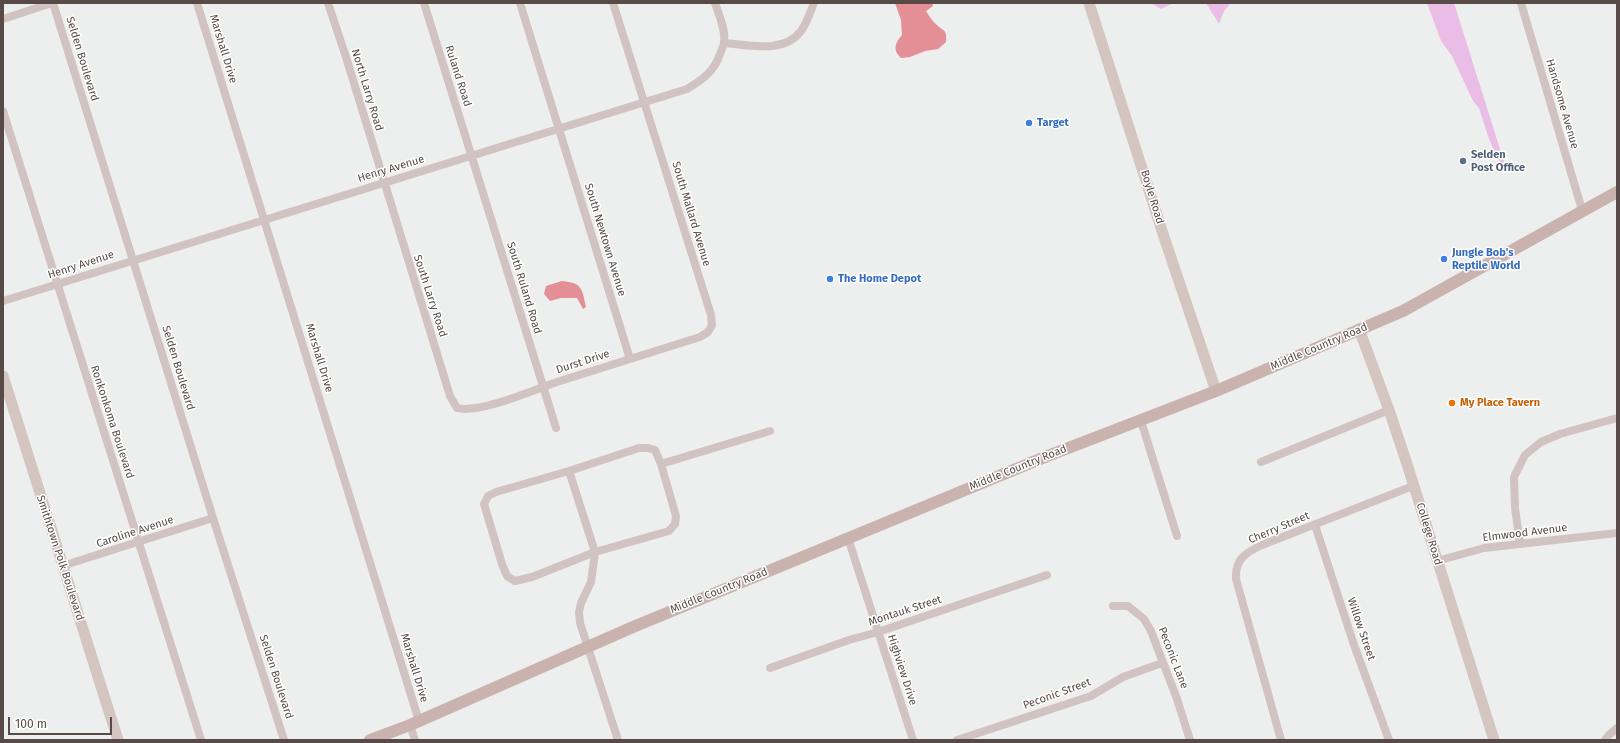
<!DOCTYPE html>
<html>
<head>
<meta charset="utf-8">
<style>
	body { margin:0 }
	#map { position:relative; width:1620px; height:743px; overflow:hidden; background:#edefee; font-family:"Fira Sans",sans-serif }
	canvas { display:block }
	.frame { position:absolute; inset:0; border:4px solid #584a46; pointer-events:none }
	.scale { position:absolute; left:8px; top:717px; width:104px; height:18px; box-sizing:border-box; border:2px solid #584a46; border-top:0; padding-left:5px; font-size:12px; line-height:14px; white-space:nowrap; color:#584a46; -webkit-text-stroke:3px #fff; paint-order:stroke }
</style>
</head>
<body>
<div id="map">
<canvas width="1620" height="743"></canvas>
<div class="frame"></div>
<div class="scale">100 m</div>
</div>
<script>
const ctx = document.querySelector('canvas').getContext('2d');
ctx.lineJoin = 'round';
function fillPath(path, color) {
  ctx.fillStyle = color;
  ctx.fill(path, 'evenodd');
}
function stroke(path, color, width, dash) {
  ctx.strokeStyle = color;
  ctx.lineWidth = width;
  ctx.lineCap = dash ? 'butt' : 'round';
  ctx.setLineDash(dash || []);
  ctx.stroke(path);
}
function drawText(font, color, halo, rows, align = 'center') {
  ctx.font = font + ' "Fira Sans",sans-serif';
  ctx.lineWidth = 3;
  ctx.setLineDash([]);
  ctx.textBaseline = 'middle';
  ctx.strokeStyle = halo;
  ctx.fillStyle = color;
  for (const [text, x, y, turn = 0] of rows) {
    ctx.save();
    ctx.translate(x, y);
    ctx.rotate((+turn || 0) * Math.PI / 180);
    ctx.textAlign = isNaN(turn) ? turn : align;
    if (halo) ctx.strokeText(text, 0, 0);
    ctx.fillText(text, 0, 0);
    ctx.restore();
  }
}
fillPath(new Path2D(`
	M1151 3H1173L1161 9Z
	M1206 3H1231L1224 11 1219 24Z
	M1427 3H1454L1505 165 1501 163 1497 158 1489 139 1479 108 1473 101 1452 56 1441 41Z`), '#eabde6');
fillPath(new Path2D(`
	M895 3H932L933 6 926 11C929 16 933 22 937 25 944 32 947 29 946 42L938 49 925 51 910 57 901 58C892 50 895 43 902 35L901 20Z
	M562 281C582 283 582 288 586 307L583 309 577 298H561L550 301 544 294 546 286Z`), '#e48e95');
stroke(new Path2D(`
	M53 3 213 518 284 740
	M197 3 419 721
	M328 3 346 57 450 396 457 408C479 414 533 390 557 382 604 367 652 352 700 337L708 332 712 325 711 315 613 3
	M424 3 556 428
	M520 3 630 359
	M1521 3 1582 210
	M3 19 52 3
	M724 43C748 45 784 54 801 31 807 23 810 12 814 3
	M3 111 201 740
	M3 301 687 89C702 80 714 72 720 54 721 51 724 46 724 42 726 30 719 15 715 3
	M1141 421 1177 536
	M1261 462 1389 410
	M661 464 770 431
	M569 471 496 492 488 496 484 504 502 564 507 576 515 581 532 577 595 552 669 531 675 524 676 516 661 464 655 450 648 448H639L569 471 595 552 591 582 581 603 579 612 580 623 618 740
	M1315 525 1354 645 1389 740
	M848 538 913 740
	M1520 544 1515 508 1514 477 1525 455 1541 442 1560 434 1617 418
	M1437 561 1484 548 1617 533
	M62 566 213 518
	M1113 606H1128L1144 619 1151 631 1177 699 1190 740
	M770 668 849 640 878 632 1047 575
	M410 725 415 740
	M957 740 1091 696 1123 677 1162 663
	M1281 740 1236 579C1235 559 1245 553 1262 545L1413 486
	M1605 740 1609 735 1617 728`), '#d1c3c1', 8);
stroke(new Path2D(`
	M1089 3 1163 234 1216 391
	M1359 329 1389 410 1407 464 1494 740
	M3 376 118 740`), '#d4c5c0', 11);
stroke(new Path2D(`
	M370 740 410 725 633 627 1045 457 1216 391 1403 311 1617 192`), '#cab3ae', 12);
for (const [x, y, r, color] of [
	[1029,123,4,"#3f7fe0"],
	[1463,161,4,"#5c6f8a"],
	[1444,259,4,"#3f7fe0"],
	[830,279,4,"#3f7fe0"],
	[1452,403,4,"#e8710a"]
]) {
  const dot = new Path2D();
  dot.arc(x, y, r, 0, 2 * Math.PI);
  ctx.fillStyle = color;
  ctx.fill(dot);
  stroke(dot, '#fff', 1.5);
}
drawText('11px', '#584a46', '#fff', [
	["Marshall Drive",223,49,73],
	["Selden Boulevard",82,59,73],
	["Ruland Road",458,76,72],
	["North Larry Road",367,90,73],
	["Handsome Avenue",1562,104,74],
	["Henry Avenue",391,169,-17],
	["Boyle Road",1152,197,73],
	["South Mallard Avenue",691,214,73],
	["South Newtown Avenue",605,240,73],
	["Henry Avenue",81,265,-18],
	["South Ruland Road",524,288,73],
	["South Larry Road",430,296,72],
	["Middle Country Road",1319,347,-23],
	["Marshall Drive",319,358,73],
	["Durst Drive",583,362,-18],
	["Selden Boulevard",178,368,73],
	["Ronkonkoma Boulevard",112,422,72],
	["Middle Country Road",1018,468,-22],
	["Cherry Street",1279,528,-23],
	["Caroline Avenue",135,532,-18],
	["Elmwood Avenue",1525,533,-7],
	["College Road",1429,534,73],
	["Smithtown Polk Boulevard",60,558,72],
	["Middle Country Road",719,591,-22],
	["Montauk Street",905,611,-18],
	["Willow Street",1361,629,71],
	["Peconic Lane",1173,658,69],
	["Marshall Drive",414,668,73],
	["Highview Drive",902,670,72],
	["Selden Boulevard",276,677,72],
	["Peconic Street",1057,694,-20]
]);
drawText('bold 11px', '#366cbe', '#fff', [
	["Target",1037,123],
	["Jungle Bob's",1452,253],
	["Reptile World",1452,266],
	["The Home Depot",838,279]
], 'left');
drawText('bold 11px', '#4e5e75', '#fff', [
	["Selden",1471,155],
	["Post Office",1471,168]
], 'left');
drawText('bold 11px', '#c56008', '#fff', [
	["My Place Tavern",1460,403]
], 'left');
</script>
</body>
</html>
